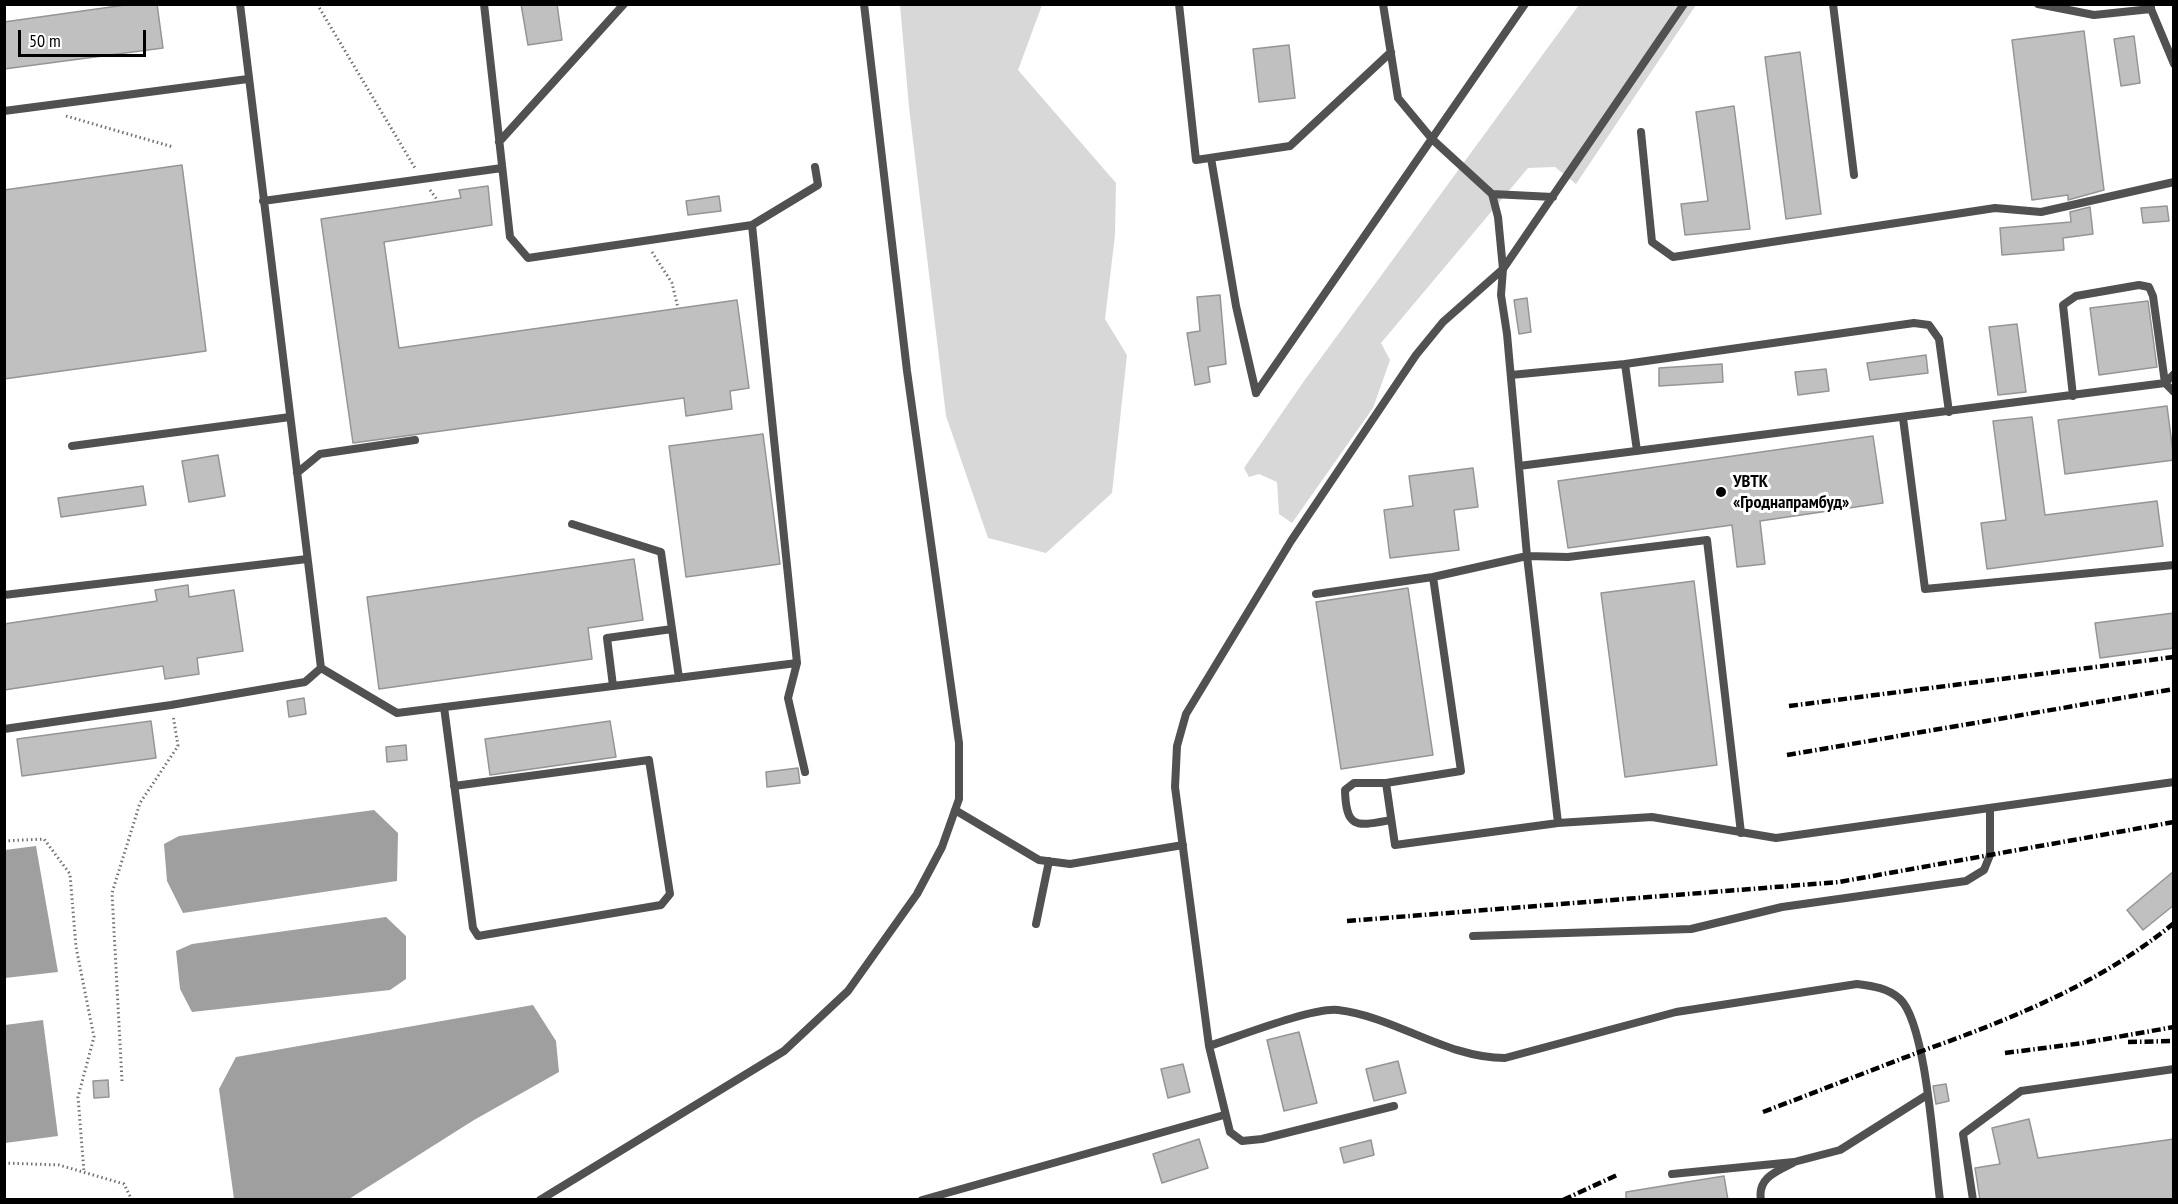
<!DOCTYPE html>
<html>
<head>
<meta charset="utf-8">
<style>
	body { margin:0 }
	#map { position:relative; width:2178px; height:1204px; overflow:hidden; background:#fff; font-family:"PT Sans Narrow",sans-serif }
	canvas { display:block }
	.frame { position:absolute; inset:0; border:6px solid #000; pointer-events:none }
	.scale { position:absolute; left:18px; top:30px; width:128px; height:27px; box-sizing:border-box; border:3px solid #000; border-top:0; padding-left:8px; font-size:18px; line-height:21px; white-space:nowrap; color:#000; -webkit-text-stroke:4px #fff; paint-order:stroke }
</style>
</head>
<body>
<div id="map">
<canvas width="2178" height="1204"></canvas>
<div class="frame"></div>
<div class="scale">50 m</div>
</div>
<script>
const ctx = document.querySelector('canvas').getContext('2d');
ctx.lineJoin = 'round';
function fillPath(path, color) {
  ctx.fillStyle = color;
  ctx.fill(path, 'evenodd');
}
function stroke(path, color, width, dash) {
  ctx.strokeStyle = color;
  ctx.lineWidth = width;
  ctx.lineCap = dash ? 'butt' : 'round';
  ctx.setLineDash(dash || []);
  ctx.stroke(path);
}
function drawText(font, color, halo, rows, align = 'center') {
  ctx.font = font + ' "PT Sans Narrow",sans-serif';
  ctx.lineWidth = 6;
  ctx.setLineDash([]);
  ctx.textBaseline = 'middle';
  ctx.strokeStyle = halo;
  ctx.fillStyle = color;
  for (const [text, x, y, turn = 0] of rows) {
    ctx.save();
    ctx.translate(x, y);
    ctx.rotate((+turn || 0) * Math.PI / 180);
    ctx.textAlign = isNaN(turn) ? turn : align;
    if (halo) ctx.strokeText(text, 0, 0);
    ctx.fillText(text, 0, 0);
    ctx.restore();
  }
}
fillPath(new Path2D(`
	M900 5H1042L1018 70 1116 183 1115 235 1105 319 1127 355 1112 493 1046 553 988 538 946 416 909 107Z
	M1579 5H1696L1576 184 1555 167 1528 168 1381 343 1390 360 1373 408 1292 523 1279 514 1277 482 1259 474 1249 477 1244 468 1304 381Z`), '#d8d8d8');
fillPath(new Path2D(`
	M374 810 398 833 397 881 183 913 167 881 164 844 179 836Z
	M36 846 58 972 5 978V850Z
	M386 917 406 936V979L390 990 192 1012 180 989 176 951 192 944Z
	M533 1005 556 1041 559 1072 474 1120 349 1199H234L219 1089 236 1057Z
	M43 1020 58 1136 5 1143V1025Z`), '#9f9f9f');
const building = new Path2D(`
	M132 4H157L163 48 4 69V22Z
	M521 4H557L562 40 528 45Z
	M2084 31 2104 190 2068 200V195L2032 200 2012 40Z
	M2134 36 2140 83 2121 86 2114 39Z
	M1289 45 1295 98 1259 102 1253 49Z
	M1800 52 1821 214 1786 219 1765 57Z
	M1734 106 1750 229 1685 235 1681 204 1708 201 1696 112Z
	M182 165 206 351 4 379V190Z
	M488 186 492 225 384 242 399 348 737 300 749 388 730 391 732 409 686 416 684 398 353 443 321 219 461 198 459 190Z
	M719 196 721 211 688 215 686 201Z
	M2167 206 2169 221 2143 223 2141 208Z
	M2090 207 2093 234 2063 238 2064 250 2002 255 2000 228 2071 222 2070 212Z
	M1220 295 1226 364 1208 367 1210 382 1195 385 1187 333 1200 331 1197 297Z
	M1527 298 1531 332 1519 334 1514 300Z
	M2148 301 2157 367 2099 375 2090 308Z
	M2017 324 2026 392 1998 395 1989 327Z
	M1926 355 1928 373 1870 380 1867 363Z
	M1722 364 1723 382 1659 386V368Z
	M1826 369 1829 391 1798 395 1795 372Z
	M2167 406 2174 460 2065 474 2058 420Z
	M2032 417 2045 515 2157 501 2163 546 1987 569 1981 523 2006 520 1993 421Z
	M763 434 780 564 686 577 669 446Z
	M1873 436 1883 503 1760 521 1765 564 1737 567 1732 525 1568 548 1558 481Z
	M218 455 225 496 189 502 182 461Z
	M1473 468 1478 507 1454 510 1459 550 1390 558 1384 510 1413 506 1409 476Z
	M143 486 146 505 61 517 58 498Z
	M634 559 643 620 588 628 592 659 379 689 367 597Z
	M1694 581 1717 765 1625 777 1601 593Z
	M188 585 189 597 234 590 243 651 197 658 199 674 165 679 163 666 4 690V624L157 601 155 590Z
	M1408 588 1433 755 1341 769 1316 602Z
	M2174 613V648L2100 658 2095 623Z
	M304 698 306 714 289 717 287 701Z
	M151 721 156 758 22 776 17 739Z
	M610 721 616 757 490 775 485 739Z
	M406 745 407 760 387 762 386 747Z
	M798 768 800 783 767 787 766 772Z
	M2174 871V905L2143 930 2127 910Z
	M1299 1032 1317 1103 1284 1111 1267 1040Z
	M1398 1061 1406 1093 1374 1101 1366 1069Z
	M1183 1064 1190 1092 1168 1098 1161 1069Z
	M108 1080 109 1097 94 1098 93 1081Z
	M1946 1084 1949 1101 1936 1104 1933 1086Z
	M2029 1119 2038 1158 2174 1139V1200H1980L1975 1168 2000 1164 1992 1128Z
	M1199 1139 1208 1168 1162 1183 1153 1154Z
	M1371 1140 1374 1155 1344 1163 1340 1148Z
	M1724 1176 1728 1200H1626V1192Z`);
fillPath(building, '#c0c0c0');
stroke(building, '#959595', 1.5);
stroke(new Path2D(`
	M317 4 415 168
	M66 116 173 147
	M430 190 438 201
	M652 252 672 283 678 308
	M4 841 44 839 70 874 76 947 94 1037 78 1097 84 1172
	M122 1081 112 893 140 803 178 746 173 715
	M4 1163 59 1165 124 1184 132 1200`), '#737373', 3, [1.5, 3]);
stroke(new Path2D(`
	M240 4 321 668 397 713 797 663 752 225 528 258 510 237 484 4
	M1179 4 1196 160 1290 146 1391 52
	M1383 4 1398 98 1432 139 1492 194 1498 217 1503 269 1501 295 1507 334 1527 556 1558 823 1652 817 1776 838 2174 782
	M1833 4 1854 175
	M2038 4 2094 15 2151 9V4
	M2151 9 2174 64
	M4 111 248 79
	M1641 132 1652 242 1673 257 1995 208 2041 212 2174 182
	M499 142 624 4
	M1211 158 1236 306 1256 393
	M1492 194 1553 197
	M263 201 502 168
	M752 225 818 185 815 167
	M1625 364 1914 323 1929 325 1939 339 1949 412
	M1511 375 1625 364 1637 451
	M1256 393 1525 4
	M2073 396 2063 305 2076 296 2139 285 2149 287 2153 296 2165 383 2174 392
	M1903 418 1925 589 2174 565
	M72 446 290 417
	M1519 466 2165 383 2174 374
	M297 473 320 454 415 440
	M572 524 661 552 679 678
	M1433 577 1461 771 1386 783 1395 845 1558 823
	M1316 594 1433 577 1527 556 1568 557 1707 540 1741 833
	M4 595 307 559
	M797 663 788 698 805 772
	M613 686 607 638 672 629
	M444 707 473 928 478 936 661 905 670 894 649 760 454 786
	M4 729 171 705 305 682 321 668
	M1386 783H1354L1345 790C1346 830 1357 826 1391 820
	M955 810 1039 860 1070 864 1183 845
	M1036 924 1049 861
	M1473 936 1691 929 1782 907 1966 881 1984 870 1990 855V808
	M1209 1046C1237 1037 1313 1007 1338 1010 1396 1017 1446 1058 1505 1058L1676 1012 1857 984C1873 986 1888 988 1900 999 1927 1025 1934 1158 1940 1200
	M1394 1106 1262 1139 1242 1141 1230 1132 1209 1046 1175 787 1177 746 1186 714 1291 541 1416 355 1443 322 1503 269 1684 4
	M1672 1174 1794 1162 1840 1150 1927 1095
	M540 1200 784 1051 848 991 917 894 942 847 959 799V743L907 371 864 4
	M922 1200 1224 1115
	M1761 1200C1757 1178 1777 1171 1793 1163
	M1973 1200 1963 1134 2021 1091 2174 1069`), '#515151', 8);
stroke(new Path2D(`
	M1789 706 2174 657
	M1787 755 2174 689
	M1347 921 1839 882 2174 822
	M2128 1042 2174 1041
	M2005 1053 2083 1043 2174 1027
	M1763 1112C1816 1092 1869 1071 1922 1051 2011 1019 2100 984 2174 923
	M1563 1200 1617 1175`), '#000', 4.5, [9, 3, 1.5, 3]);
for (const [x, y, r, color] of [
	[1721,492,6,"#000"]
]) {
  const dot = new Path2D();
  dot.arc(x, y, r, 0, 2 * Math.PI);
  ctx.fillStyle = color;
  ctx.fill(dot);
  stroke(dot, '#fff', 2);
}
drawText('bold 18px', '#000', '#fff', [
	["УВТК",1733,482],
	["«Гроднапрамбуд»",1733,503]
], 'left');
</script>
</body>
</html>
